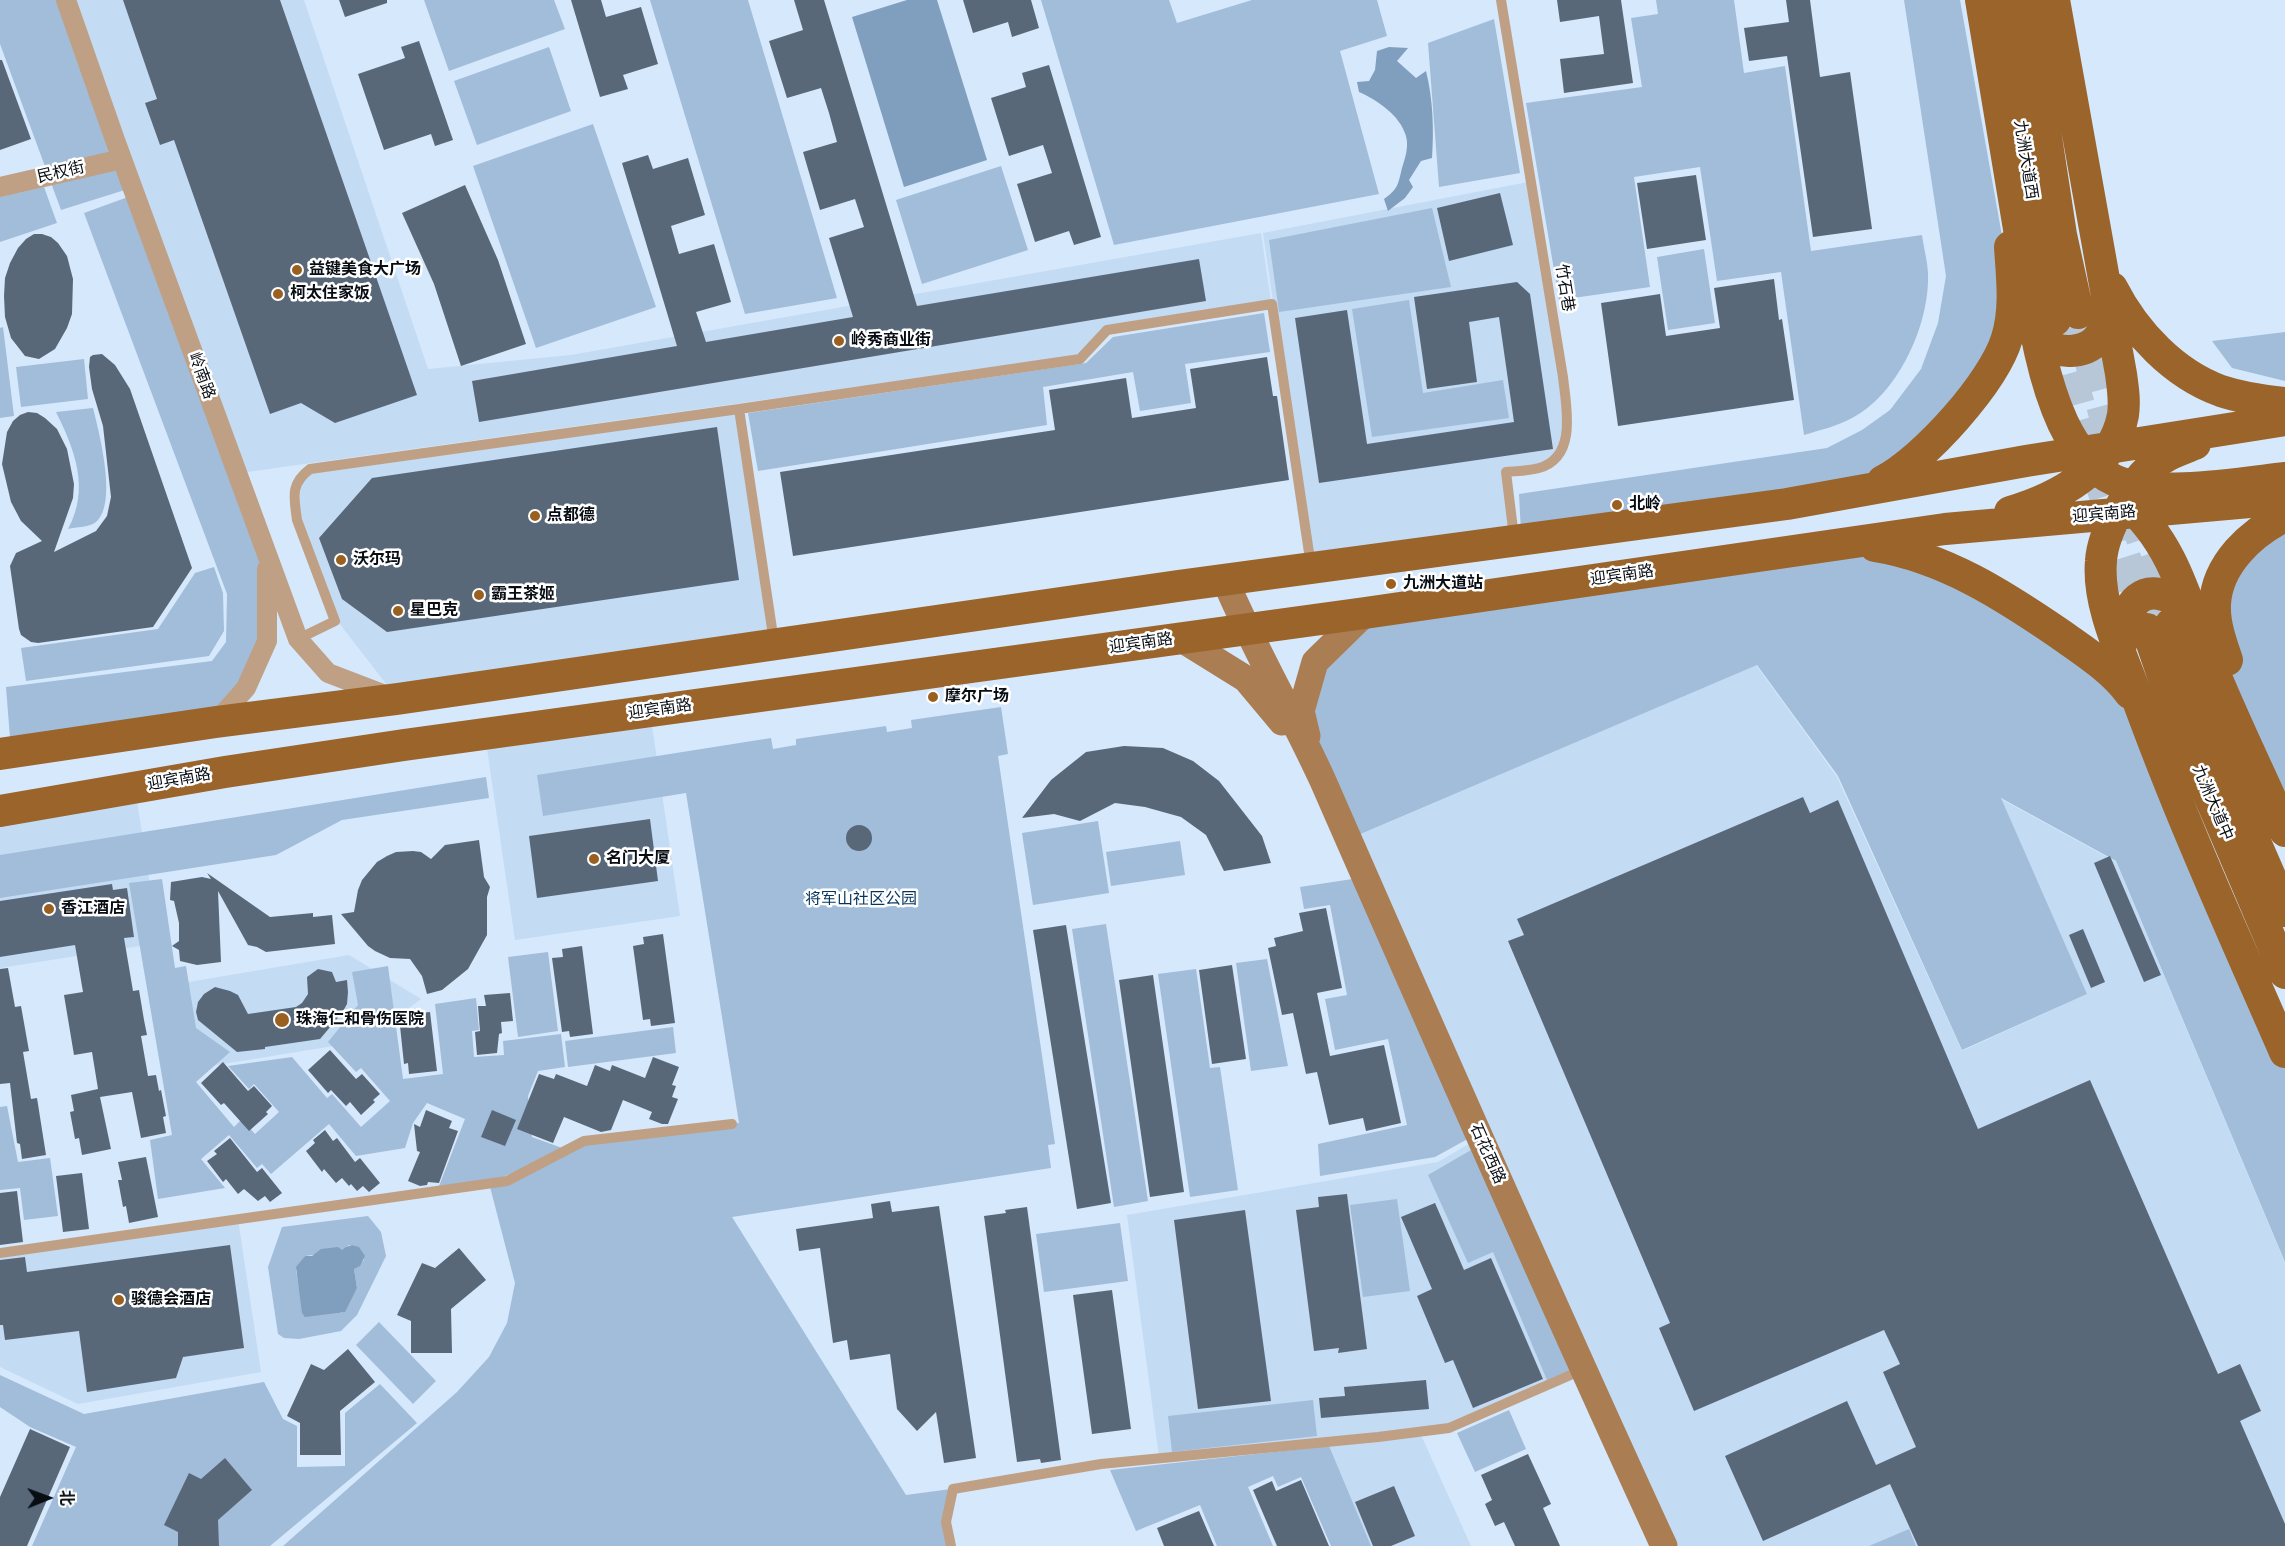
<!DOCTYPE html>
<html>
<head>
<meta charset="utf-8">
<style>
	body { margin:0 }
	#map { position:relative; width:2285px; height:1546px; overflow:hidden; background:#d6e8fb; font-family:Poppins,"Noto Sans SC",sans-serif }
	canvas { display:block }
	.north { position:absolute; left:18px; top:1468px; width:60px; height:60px; -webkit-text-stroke:4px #fff; paint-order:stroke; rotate:89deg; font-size:16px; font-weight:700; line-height:24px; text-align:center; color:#080d14 }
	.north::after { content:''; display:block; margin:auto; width:21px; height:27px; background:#080d14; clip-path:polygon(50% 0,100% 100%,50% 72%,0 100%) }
</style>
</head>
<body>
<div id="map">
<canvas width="2285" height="1546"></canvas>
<div class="north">北</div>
</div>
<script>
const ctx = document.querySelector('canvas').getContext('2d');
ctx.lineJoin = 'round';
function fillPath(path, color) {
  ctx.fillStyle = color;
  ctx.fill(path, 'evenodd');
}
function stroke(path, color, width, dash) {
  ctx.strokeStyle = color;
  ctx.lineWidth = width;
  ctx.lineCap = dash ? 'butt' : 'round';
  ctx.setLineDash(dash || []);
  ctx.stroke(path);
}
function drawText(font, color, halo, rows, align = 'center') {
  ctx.font = font + ' Poppins,"Noto Sans SC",sans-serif';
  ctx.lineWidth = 5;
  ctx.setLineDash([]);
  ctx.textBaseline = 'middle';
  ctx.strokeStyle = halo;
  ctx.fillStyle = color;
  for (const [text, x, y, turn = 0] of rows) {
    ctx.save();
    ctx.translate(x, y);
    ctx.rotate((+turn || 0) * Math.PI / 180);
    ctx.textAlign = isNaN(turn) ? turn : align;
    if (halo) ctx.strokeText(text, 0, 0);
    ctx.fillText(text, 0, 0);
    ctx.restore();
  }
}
fillPath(new Path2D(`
	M71 0H304L428 369 571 355 1261 233 1271 302 1105 328 1078 356 240 473Z
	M1528 182 1567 428 1551 462 1505 472 1513 541 1312 568 1263 233Z
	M738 410 772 643 397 698 336 619 299 519 301 478 310 472Z
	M1756 665 1837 777 1962 1051 2087 994 2001 799 2116 862 2285 1263V1546H1667L1352 838Z
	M650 712 680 916 515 940 485 735Z
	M135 788 159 943 0 968V811Z
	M349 955 421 999 364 1041 180 1071 165 986Z
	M1479 1138 1580 1369 1448 1426 1159 1457 1127 1215 1438 1162Z
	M238 1219 261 1372 78 1404 0 1367V1253Z
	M1421 1435 1471 1546H1360L1316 1445Z`), '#c3dbf3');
fillPath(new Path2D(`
	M0 0H62L128 189 61 210 0 44Z
	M424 0H554L565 29 449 71Z
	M650 0H748L837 298 745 314Z
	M1041 0H1169L1177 23 1252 0H1377L1387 36 1340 51 1379 194 1114 245Z
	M1656 0H1734L1744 73 1785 66 1811 251 1922 235C1924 250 1929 266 1928 281 1927 329 1897 395 1852 418 1838 426 1820 430 1804 435L1781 272 1717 281 1700 167 1634 177 1650 287 1559 300 1526 103 1642 87 1631 18 1658 14Z
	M1904 0H1960L2004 247V287L1990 358 1931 434 1867 482 1521 533 1519 494 1827 448 1862 430 1890 410 1921 369 1938 323 1946 276Z
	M1494 19 1520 173 1439 187 1428 43Z
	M549 47 571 111 477 145 454 81Z
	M593 124 656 307 536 348 473 166Z
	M1001 166 1028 250 922 284 896 200Z
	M44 187 57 223 0 242V197Z
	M128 197 260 559 258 637 251 659 239 683 212 716 10 738 6 687 212 661 226 642 227 594 84 213Z
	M1432 208 1451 287 1279 312 1269 240Z
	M1704 249 1715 323 1668 330 1657 257Z
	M1409 300 1423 393 1503 380 1509 418 1372 437 1352 309Z
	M1264 313 1270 352 1185 364 1191 403 1140 411 1133 372 1043 387 1047 425 758 471 748 413 1086 363 1113 337Z
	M3 327 14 416 0 418V328Z
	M2285 332V381L2232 368 2212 341Z
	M84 359 88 399 21 407 16 367Z
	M93 408C99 432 118 504 96 522 90 527 76 527 68 529 90 489 75 450 56 412Z
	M2285 516V829L2225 654 2219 584Z
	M1894 550 2120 682 2285 1052V1262L2116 861 2001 798 2087 994 1962 1050 1838 776 1757 665 1349 839 1302 711 1315 663 1366 615Z
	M214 567 223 593 224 631 209 656 26 681 21 648 158 629 195 573Z
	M1001 707 1008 754 998 756 1055 1144 1048 1145 1051 1168 732 1217 906 1495 951 1489 949 1546H283L457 1392 489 1357 507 1323 515 1283 489 1183 585 1141 739 1123 686 793 543 816 537 775 771 738 773 749 796 745V739L886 726 887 732 912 728 911 720Z
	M486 777 489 798 342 820 276 855 0 898V855Z
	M1098 821 1109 893 1033 905 1022 833Z
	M1180 841 1185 875 1111 886 1106 852Z
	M1359 878 1473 1136 1435 1157 1320 1176 1318 1144 1407 1125 1388 1039 1335 1050 1325 999 1347 995 1330 905 1304 909 1300 887Z
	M162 879 175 968 186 966 196 1028 230 1052 196 1082 234 1127 242 1119 255 1134 279 1112 254 1084 249 1089 228 1066 292 1057 327 1098 332 1094 361 1127 390 1101 361 1068 356 1072 328 1042 358 1005 352 972 388 966 403 1079 443 1074 435 1004 476 998 479 1030 472 1031 474 1057 504 1055 503 1041 561 1034 565 1067 538 1071 528 1096 532 1137 562 1148 506 1177 439 1186 465 1119 427 1103 413 1123 405 1148 356 1156 329 1124 271 1174 262 1164 257 1168 229 1135 201 1159 225 1188 158 1199 150 1140 172 1135 129 883Z
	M1106 924 1148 1201 1114 1207 1072 929Z
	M548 952 558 1031 518 1037 508 957Z
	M1267 959 1288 1066 1251 1071 1236 963Z
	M1196 969 1210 1068 1220 1067 1238 1190 1190 1197 1158 974Z
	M673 1027 676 1053 568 1067 565 1041Z
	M7 1106 18 1162 50 1158 58 1216 24 1220 20 1188 0 1190V1107Z
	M1478 1146 1576 1368 1547 1380 1493 1252 1468 1263 1428 1175Z
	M1397 1199 1410 1291 1363 1297 1350 1205Z
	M368 1216 381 1232 386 1256 357 1315 341 1331 299 1339 284 1338 278 1334 268 1267 282 1227ZM349 1245 356 1246 364 1260 354 1269 357 1288 342 1313 299 1288 296 1270 305 1256 342 1251Z
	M1120 1223 1128 1281 1044 1292 1036 1234Z
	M379 1322 436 1381 413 1404 356 1345Z
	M0 1375 84 1414 264 1382 283 1419 297 1426V1467L345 1466V1413L380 1384 417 1423 270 1546H32L76 1447 30 1427 0 1407Z
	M1313 1400 1317 1436 1172 1452 1168 1416Z
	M1509 1410 1526 1449 1475 1472 1457 1433Z
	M1329 1446 1371 1546H1331L1301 1477 1278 1487 1273 1476 1248 1487 1273 1546H1217L1200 1505 1136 1531 1110 1470Z
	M1909 1529 1916 1546H1869Z`), '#a2bdda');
fillPath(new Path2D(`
	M907 0H937L987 160 904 187 852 17Z
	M1389 47 1408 48 1397 61 1416 78 1426 71C1433 99 1434 129 1432 158L1421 161 1409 180 1413 187 1405 198 1388 211 1384 199C1398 189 1398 185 1402 168 1405 158 1409 147 1406 136 1400 115 1377 100 1359 92L1357 82 1369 81 1375 70 1377 51Z
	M352 1245 359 1247 365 1256 360 1266 354 1269 357 1288 345 1312 305 1317 302 1313 296 1267 305 1256H312L321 1249 338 1247 342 1250 346 1247Z`), '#809ebe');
fillPath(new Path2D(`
	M123 0H280L417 395 335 423 301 403 270 414 174 140 160 145 145 103 157 99Z
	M339 0H387V3L345 17Z
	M571 0H601L606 17 641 7 658 64 623 75 628 89 600 97Z
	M794 0H824L917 306 1199 259 1206 301 479 422 472 381 677 346 622 163 648 155 653 169 688 158 705 215 671 226 679 254 714 244 731 302 696 312 706 342 853 317 829 238 864 227 855 199 820 210 803 152 837 142 829 113 821 88 787 98 769 41 803 30Z
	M963 0H1031L1039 28 1012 37 1008 22 973 33Z
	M1557 0H1621L1633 83 1564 93 1560 59 1604 54 1599 16 1560 22Z
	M1786 0H1810L1820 77 1850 72 1872 229 1813 237 1787 56 1749 61 1744 28 1789 22Z
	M419 41 453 140 435 146 431 134 384 150 358 74 405 58 401 47Z
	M0 60H2L31 139 0 150Z
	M1049 65 1101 237 1074 245 1069 231 1035 242 1017 184 1052 173 1043 145 1009 156 991 98 1026 87 1022 73Z
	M1696 175 1706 240 1647 249 1637 183Z
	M465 185 498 260 526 344 461 366 434 284 402 213Z
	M1500 193 1513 245 1449 261 1437 208Z
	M34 234H42L51 237 58 243 67 256 73 279 72 314 67 328 55 349 39 359 25 356 11 338 5 317 4 296 5 278 10 263 18 248 26 239Z
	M1774 279 1779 320 1782 319 1794 400 1618 426 1601 303 1660 294 1666 336 1720 328 1714 288Z
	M1517 282 1530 294 1553 449 1319 483 1295 318 1347 310 1367 444 1514 422 1499 317 1469 322 1477 382 1427 389 1414 297Z
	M102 354 115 365 130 389 192 568 153 627 38 643 31 642 21 635 19 629 10 566 16 553 42 541 21 521 11 502 2 464 7 432 13 421 20 415 28 412 37 413 45 418 57 429 67 449 74 484 73 498 54 552 96 531 107 516 111 497 103 426 92 389 89 367 90 357 93 355Z
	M1267 357 1273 396H1277L1289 480 793 556 780 472 1055 430 1049 390 1126 378 1132 418 1196 408 1190 369Z
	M717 427 739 580 387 632 342 599 319 538 372 478Z
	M1124 746 1163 748 1193 761 1219 781 1262 836 1271 863 1224 871 1206 835 1181 817 1145 807 1115 803 1080 821 1054 814 1022 818 1051 780 1086 752Z
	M1803 797 1810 813 1838 800 1978 1129 2090 1080 2218 1374 2240 1364 2261 1411 2240 1421 2285 1524V1546H1918L1890 1484 1763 1541 1725 1456 1847 1401 1876 1465 1916 1447 1883 1372 1900 1364 1884 1330 1694 1411 1659 1328 1670 1323 1508 941 1524 935 1517 919Z
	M650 819 658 881 537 898 529 836Z
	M846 838a13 13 0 1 1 26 0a13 13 0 1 1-26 0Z
	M479 840 484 877 490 887 487 897V935L468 969 442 990 427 994 422 976 410 959 390 958 375 951 368 946 341 914 354 912 358 890 362 880 377 862 387 856 396 852 413 851 421 852 431 859 445 845Z
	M2110 856 2161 975 2144 982 2094 863Z
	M207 873 270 917 313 913V917L332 915 335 944 266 952 257 947 248 945 218 891 221 962 197 965 180 961 179 950 172 946 179 941V923L174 901 170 900 171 882 202 877 211 879Z
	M112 884 113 890 127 888 134 937 124 938 133 991 139 990 144 1020 147 1035 141 1036 148 1076 156 1075 159 1091 161 1090 166 1116 163 1117 166 1133 141 1138 132 1092 100 1097 111 1149 82 1155 79 1138 75 1139 70 1112 74 1111 71 1095 98 1089 92 1052 74 1055 64 995 83 992 75 945 0 957V901Z
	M1326 908 1342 988 1317 993 1330 1056 1384 1045 1401 1123 1366 1131 1363 1118 1329 1125 1317 1072 1306 1074 1293 1013 1282 1015 1268 948 1276 946 1274 938 1303 931 1299 913Z
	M1066 925 1111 1203 1077 1209 1033 930Z
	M2083 929 2105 982 2091 988 2069 935Z
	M663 934 675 1023 651 1026 650 1019 643 1020 633 946 644 944 643 937Z
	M582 946 593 1034 570 1037 569 1031 562 1032 552 958 563 957 562 949Z
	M1232 965 1246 1059 1212 1064 1199 970Z
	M8 968 15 1007 21 1006 29 1051 23 1052 31 1099 37 1098 46 1155 22 1159 20 1144 17 1143 10 1083 0 1084V969Z
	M318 969 332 972 336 982 347 980 348 992 347 1004 342 1013 320 1039 265 1047V1049L237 1052 198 1020 196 1012 198 1002 204 994 215 987 230 991 238 995 248 1014 296 1007 302 1003 308 994 307 977Z
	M1153 975 1184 1192 1150 1197 1119 980Z
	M510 993 513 1021 501 1022 502 1033 499 1034 497 1053 477 1055 475 1032 480 1031 478 1006H486L484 995Z
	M430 1012 437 1071 409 1074 408 1063 404 1064 400 1026 403 1025 402 1015Z
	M330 1050 356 1079 362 1074 380 1094 373 1100 375 1102 361 1115 350 1102 346 1106 331 1090 328 1093 308 1070Z
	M653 1057 679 1067 672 1085 676 1086 672 1097 678 1099 668 1124H662L649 1119 652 1112 623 1100 611 1130 601 1132 564 1117 553 1143 517 1129 539 1074 554 1079 556 1074 587 1086 595 1065 610 1071 612 1065 645 1078Z
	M223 1062 248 1091 254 1086 272 1106 266 1112 268 1114 249 1131 224 1103 221 1105 201 1083Z
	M426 1110 452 1121 449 1128 458 1131 439 1183 428 1182 427 1185 420 1186 408 1181 420 1152 417 1151 414 1124 420 1127Z
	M492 1110 516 1120 505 1146 481 1137Z
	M325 1130 333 1141 337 1138 355 1162 360 1158 380 1183 369 1192 363 1186 357 1191 351 1184 349 1186 342 1178 336 1183 324 1169 322 1172 306 1151 315 1143 313 1140Z
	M230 1138 257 1172 262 1168 282 1193 270 1202 265 1196 258 1201 244 1189 238 1194 226 1179 223 1182 207 1161 217 1154 214 1151Z
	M146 1157 158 1217 129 1223 126 1206 123 1207 118 1180H122L118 1162Z
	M82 1173 89 1229 63 1232 56 1176Z
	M17 1191 23 1242 0 1245V1193Z
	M1347 1194 1367 1349 1338 1353 1339 1348 1314 1351 1296 1210 1319 1207 1318 1197Z
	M890 1201 892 1212 939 1206 976 1458 944 1463 936 1412 917 1431 897 1409 890 1354 850 1360 847 1340 833 1343 820 1248 799 1251 796 1229 873 1218 871 1204Z
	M1435 1203 1464 1270 1491 1258 1543 1379 1473 1408 1453 1360 1445 1363 1417 1296 1432 1289 1401 1217Z
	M1027 1207 1061 1460 1041 1463 1040 1459 1017 1462 984 1216 1006 1213 1005 1210Z
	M1245 1210 1271 1401 1198 1409 1174 1220Z
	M230 1245 244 1348 183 1357 176 1378 87 1392 79 1331 5 1340 3 1325H0V1260L25 1257 27 1272Z
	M459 1248 486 1280 451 1309 452 1353H411V1321L397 1315 422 1263 435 1268Z
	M1112 1290 1131 1429 1092 1434 1073 1295Z
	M348 1349 375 1382 340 1411 341 1455H300V1423L287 1416 311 1364 324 1370Z
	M1426 1380 1429 1409 1321 1418 1319 1398 1345 1396 1344 1387Z
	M30 1429 70 1447 27 1546H0V1497Z
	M1528 1454 1551 1504 1543 1508 1560 1546H1515L1504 1522 1495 1526 1485 1504 1492 1500 1481 1475Z
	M225 1458 252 1490 218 1520 219 1546H178V1532L164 1525 189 1473 201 1479Z
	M1301 1480 1329 1546H1277L1253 1490 1272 1481 1276 1491Z
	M1394 1486 1415 1536 1391 1546H1373L1355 1502Z
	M1199 1511 1214 1546H1164L1157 1528Z`), '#596879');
stroke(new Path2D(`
	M2078 313 2116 458
	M2057 327 2100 480 2146 624
	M2132 509 2169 618`), '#b7c7d8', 32, [32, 16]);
stroke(new Path2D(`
	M1501 0 1563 377C1566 406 1578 457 1539 468 1529 471 1517 471 1506 472L1514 537
	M298 639 335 621 297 520C294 497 290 484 310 469L739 409
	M774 642 739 409 1080 359 1107 330 1272 304 1311 566
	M0 1253 507 1181 584 1141 732 1124
	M951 1546 946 1522 953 1489 1101 1464 1378 1437 1449 1428 1582 1370`), '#bfa084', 10);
stroke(new Path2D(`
	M66 0 115 140 298 639 328 673 388 696
	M0 187 122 159
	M216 722 246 688 267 641V569`), '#bfa084', 20);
stroke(new Path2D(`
	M1225 580C1254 649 1292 713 1323 781 1435 1037 1547 1292 1664 1546
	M1180 638 1246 679 1282 722
	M1307 736 1301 711 1315 662 1365 613`), '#aa7d53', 27);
stroke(new Path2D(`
	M1998 0 2039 246 2055 320
	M2025 0 2061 235 2078 313
	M2112 288C2135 333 2174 374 2221 391 2242 398 2263 401 2285 403
	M2025 322C2031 329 2036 338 2044 343 2060 355 2088 354 2100 336 2106 327 2106 315 2107 304
	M2195 444C2180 450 2164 455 2151 467 2129 488 2103 530 2101 561 2097 603 2121 653 2135 692 2179 814 2233 933 2285 1052
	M1883 481C1924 460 1994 382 2007 338 2016 309 2012 277 2010 247
	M2126 503C2177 545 2189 613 2214 672 2236 726 2262 778 2285 831
	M2010 512C2057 498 2113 469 2123 415 2125 401 2123 388 2121 374L2054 0
	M1875 546C1944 557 2003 595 2060 634 2085 652 2111 668 2130 693
	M2171 624 2239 805 2285 911
	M2147 629 2184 736 2285 973
	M2120 651C2124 602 2141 575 2189 608
	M2227 660C2221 643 2214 623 2215 604 2217 564 2251 533 2285 516
	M0 754 216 722 397 699 1178 586 1787 504 2026 461 2285 420
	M0 811 225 772 404 745 1365 613 1945 529 2285 499`), '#9a642b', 32);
stroke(new Path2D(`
	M1981 0C1995 82 2009 164 2022 247 2032 305 2038 369 2063 423 2074 446 2090 469 2114 480 2154 498 2241 483 2285 478`), '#9a642b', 32);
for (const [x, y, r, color] of [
	[297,270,6,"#9a601f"],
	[278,294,6,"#9a601f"],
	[839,341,6,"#9a601f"],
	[1617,505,6,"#9a601f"],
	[535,516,6,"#9a601f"],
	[341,560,6,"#9a601f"],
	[1391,584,6,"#9a601f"],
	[479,595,6,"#9a601f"],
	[398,611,6,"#9a601f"],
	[933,697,6,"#9a601f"],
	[594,859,6,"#9a601f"],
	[49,909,6,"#9a601f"],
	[282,1020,8,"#9a601f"],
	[119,1300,6,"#9a601f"]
]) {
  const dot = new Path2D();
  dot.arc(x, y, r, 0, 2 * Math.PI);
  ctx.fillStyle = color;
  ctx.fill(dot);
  stroke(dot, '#fff', 2);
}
drawText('16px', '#080d14', '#fff', [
	["九洲大道西",2025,160,81],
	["民权街",61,173,-13],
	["竹石巷",1564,288,81],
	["岭南路",201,376,70],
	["迎宾南路",2104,515,-5],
	["迎宾南路",1622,576,-8],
	["迎宾南路",1141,644,-8],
	["迎宾南路",660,710,-8],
	["迎宾南路",179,780,-10],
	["九洲大道中",2212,803,67],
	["石花西路",1487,1154,66]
]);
drawText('bold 16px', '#080d14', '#fff', [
	["益键美食大广场",309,270],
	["柯太住家饭",290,294],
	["岭秀商业街",851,341],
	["北岭",1629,505],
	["点都德",547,516],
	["沃尔玛",353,560],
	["九洲大道站",1403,584],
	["霸王茶姬",491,595],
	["星巴克",410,611],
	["摩尔广场",945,697],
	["名门大厦",606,859],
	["香江酒店",61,909],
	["珠海仁和骨伤医院",296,1020],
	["骏德会酒店",131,1300]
], 'left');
drawText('16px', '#05355f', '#fff', [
	["将军山社区公园",861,900]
]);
</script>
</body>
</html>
